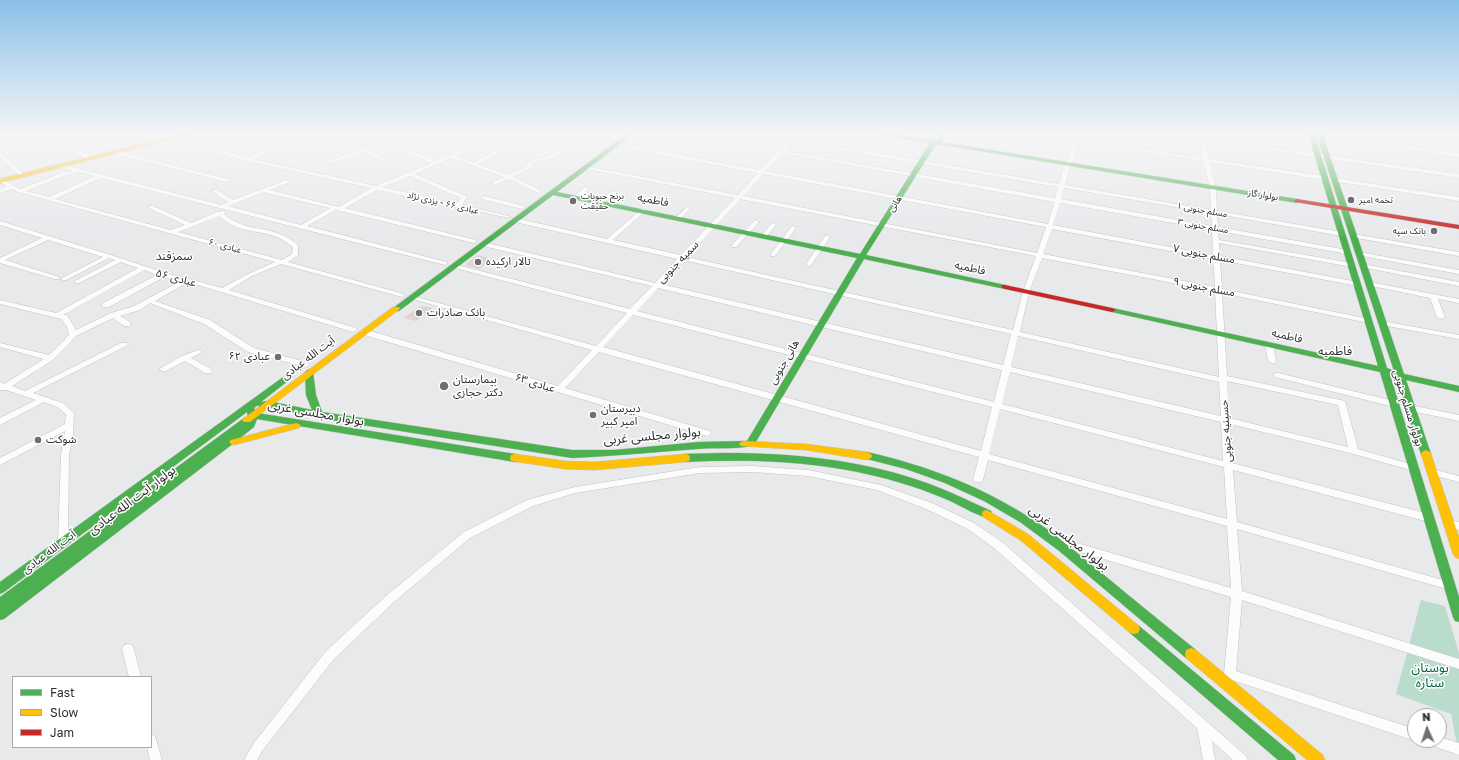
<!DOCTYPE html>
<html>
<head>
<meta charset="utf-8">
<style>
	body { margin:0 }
	#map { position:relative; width:1459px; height:760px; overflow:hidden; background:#e8e9eb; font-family:"Golos Text",sans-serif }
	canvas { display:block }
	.legend { position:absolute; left:12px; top:676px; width:140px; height:72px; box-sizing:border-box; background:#fff; border:1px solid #ababab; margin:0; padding:5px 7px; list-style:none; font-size:12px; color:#2c2d2e }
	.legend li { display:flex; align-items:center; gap:8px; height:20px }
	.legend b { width:20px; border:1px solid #ababab }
	.north { position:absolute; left:1407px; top:708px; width:40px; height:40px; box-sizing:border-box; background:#fff; border:1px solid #ababab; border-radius:50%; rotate:357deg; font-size:11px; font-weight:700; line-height:16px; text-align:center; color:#2c2d2e }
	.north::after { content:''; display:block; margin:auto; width:14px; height:18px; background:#6e6f70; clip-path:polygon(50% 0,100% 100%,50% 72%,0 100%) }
</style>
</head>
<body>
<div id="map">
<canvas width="1459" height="760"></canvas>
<ul class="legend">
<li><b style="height:5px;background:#4caf50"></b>Fast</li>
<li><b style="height:5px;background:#ffc107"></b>Slow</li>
<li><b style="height:5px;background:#c62828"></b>Jam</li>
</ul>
<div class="north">N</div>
</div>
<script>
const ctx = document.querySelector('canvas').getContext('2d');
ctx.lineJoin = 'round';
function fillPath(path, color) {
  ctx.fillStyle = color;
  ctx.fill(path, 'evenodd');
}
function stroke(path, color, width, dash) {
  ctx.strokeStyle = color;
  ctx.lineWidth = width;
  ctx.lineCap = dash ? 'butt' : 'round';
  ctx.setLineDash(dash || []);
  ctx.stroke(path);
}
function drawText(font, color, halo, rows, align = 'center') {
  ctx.font = font + ' "Golos Text","Noto Sans Arabic",sans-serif';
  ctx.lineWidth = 3;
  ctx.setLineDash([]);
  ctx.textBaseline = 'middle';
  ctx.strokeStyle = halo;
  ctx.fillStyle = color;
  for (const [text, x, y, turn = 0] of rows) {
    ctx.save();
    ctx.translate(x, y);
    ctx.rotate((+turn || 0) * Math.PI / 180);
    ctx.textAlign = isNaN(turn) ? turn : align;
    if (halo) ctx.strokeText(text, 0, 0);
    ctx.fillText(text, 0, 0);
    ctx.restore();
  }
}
fillPath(new Path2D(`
	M1421 600 1445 606 1459 653V746L1457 745 1451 714 1396 694Z`), '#badccc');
fillPath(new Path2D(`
	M477 255 492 259 479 269 465 265Z
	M422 306 433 308 416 321 404 318 417 308Z`), '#e0d4d0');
const street = new Path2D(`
	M40 133H48L0 146V142Z
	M54 133H59L88 156V158H84Z
	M157 133H165L173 136 170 138Z
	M247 133H257V134L255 135Z
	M282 133H286L301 139 316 133H323L253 159 376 186 431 163 385 144 367 150 388 159V161H384L362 152 333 163H329V161L357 150 344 145V143H348L362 149 381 142 362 133H368L436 161C440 159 446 157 450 155 464 147 478 133 494 133L470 146 456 156 474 162 521 138H525V140L478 164 508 175 527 166 526 165 530 161 548 156 566 145 571 146 552 158 534 163 532 165V168L513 177 540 190 541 191 538 193 509 179 497 184H493V182L504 177 452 158 415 174 466 196 467 197 462 205 509 216V218L377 190 345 208 476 240V242L474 243 336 210 307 226 447 262V264L445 265 101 178 55 199 171 230 185 225 149 208V206H153L191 223 217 212 225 211 226 212 224 214C246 232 260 225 282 235 288 237 293 241 298 245V255L288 262 404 294 405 295 402 297 281 264 252 276 229 290 356 328 357 330 353 332 188 282 155 301 210 320 254 348 309 363 310 365 306 367 248 352 204 324 150 303 140 310 120 316 130 322 131 324 130 326H124L113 318 76 336 69 344 53 360 12 386 25 391 121 343H127L128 345 33 393 63 403 74 413 73 435 69 455 68 543 67 546 63 547 59 546 58 543 61 455 65 431 0 465V458L65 424 66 414 57 407 44 402 0 425V418L36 400 6 390H0V382L4 384 44 359 0 347V343L49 355 64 341 69 334 67 327 61 319 0 304V300L56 313 138 268 121 262 79 283H75V281L115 260 109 258 66 280H62V278L103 257 48 240 5 260 59 277V279H55L0 263V258L42 238 0 225V221L111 255 165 273 189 279 222 288 248 274 275 262 18 192 12 189 0 193V189L7 186 0 182V178L20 189 64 172 73 171 59 167 58 166 61 164 221 205 228 202 213 192V190H217L233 200 286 180 289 182 288 183 270 190 339 207 371 188 247 161 166 139 169 137 247 157 274 148 260 142V140H264L279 146 296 140 282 135ZM79 172 95 176 49 197 26 191 67 175ZM410 176 461 198 456 204 382 187ZM264 192 266 193 330 208 301 225 228 206ZM219 216C241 235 253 228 277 237 282 239 288 244 293 247L292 254 282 260 178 232ZM144 270 157 275 103 303 102 305 103 307H109L164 277 181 281 134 306 111 313 76 330 67 315H63Z
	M420 133H427L443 139 457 133H463L443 143Z
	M524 133H534L554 138 551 140Z
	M596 133H606L621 137 618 139Z
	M675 133H685L780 150 788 141 750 133H761L790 138 795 133H800L795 139 1059 184 1065 164 1068 162 1071 164 1065 185 1211 210 1210 187 1212 186 1209 184 1203 161 1078 142 1073 161 1070 163 1067 161 1073 142 1026 134 1024 133H1036L1074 139 1076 133H1080L1079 139 1202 158V140L1164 134 1162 133H1174L1202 137V133H1206L1207 138 1459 174V178L1207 141 1208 159 1325 176 1328 178 1325 180 1209 162 1215 184 1213 185 1216 187 1217 211 1342 232 1345 234 1342 236 1217 214 1218 227 1348 250 1351 252 1348 254 1218 231 1219 240 1352 263 1355 265 1352 267 1219 243 1220 256 1358 282 1361 284 1358 286 1220 260 1222 289 1369 319 1373 321 1369 323 1222 293 1227 376 1345 401 1358 449 1417 466 1419 468 1417 470 1414 471 1354 454 1230 424 1232 463 1429 514 1432 515 1434 518 1432 521 1429 522 1233 470 1237 522 1450 582 1454 583 1455 586 1454 589 1450 590 1237 529 1242 591 1459 659V669L1242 600 1236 671 1415 729V740H1417L1415 741 1226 678 1224 674 1231 597 1060 546 1056 545 1055 542 1056 539 1060 538 1231 588 1227 526 988 460 983 480 981 482H975L973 480 979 457 599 352 565 388 710 431 711 433 710 435 707 436 361 334 360 332 361 330H367L558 386 592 350 409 298 408 297 409 296H413L596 346 627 313 451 267 450 266 453 264 630 309 652 286 483 246 480 244 483 242 655 283 677 259 515 222 512 220 515 218 607 239 643 208 646 210 645 211 613 240 681 255 735 198 587 169 584 167 585 166 738 195 758 173 616 147 613 145 616 143 760 170 777 152 677 134ZM793 142 1058 187 1055 198 785 151ZM782 153 1054 202 1048 224 765 171ZM763 174 1046 227 1037 253 743 196ZM1064 188 1211 213 1212 226 1061 199ZM740 199 1036 256 1023 292 1013 330 687 257ZM1060 203 1212 230 1213 255 1053 225ZM1052 229 1213 259 1215 287 1043 254ZM1042 258 1215 291 1219 377 1020 332 1029 292ZM683 260 1011 334 1003 365 661 284ZM658 288 1002 370 994 402 637 311ZM633 315 992 407 981 451 603 347ZM1018 336 1219 382 1221 416 1011 367ZM1010 372 1221 422 1223 461 1002 404ZM1227 381 1338 405 1348 447 1229 418ZM1000 409 1224 467 1227 519 989 454Z
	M1295 133H1308L1314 135 1311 137Z
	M1428 133H1441L1459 135V139L1430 134Z
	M107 134H111L128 147 123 148 107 136Z
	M1320 134 1459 153V157L1318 137V135Z
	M116 151 229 179 230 180 227 182 114 154V152Z
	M0 152 22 172V174H18L0 157Z
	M1334 178 1459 197V201L1332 181V179Z
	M585 187 590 188 577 199H573V197Z
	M613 191 615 192V194L603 203H599V201Z
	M484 196 524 206 525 207 522 209 482 199V197Z
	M688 206 690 207V209L680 219H676V217Z
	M756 220 759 222 758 223 736 247H732V245L754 221Z
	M773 223 775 224 776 225 766 237H762L761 236 771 224Z
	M793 226 796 228 775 256H771V254L791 227Z
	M1353 234 1459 252V256L1351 237V235Z
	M827 235 830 237 812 264 809 266 807 265 806 264 825 236Z
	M1359 252 1459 270V274L1357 255 1356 254Z
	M1363 264 1459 282V286L1361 267V265Z
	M1369 282 1459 299V303L1438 299 1445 317 1441 319 1437 317 1430 298 1367 285 1366 284 1367 283Z
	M1379 321H1382L1459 335V339L1382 325 1378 323Z
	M1266 342H1269L1273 344 1276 361 1275 363H1272L1268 361 1265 344Z
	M198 350H201L202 352 191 358 211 369 212 371 211 373H205L185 361 166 371H163L159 369 182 356Z
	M1275 373H1278L1394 401 1398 404 1394 407 1275 377 1274 375Z
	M1410 405 1459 415V421L1407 410 1406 408Z
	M752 466 808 470 881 485 932 503 974 523 1002 542 1246 756 1248 760H1233L1212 741 1215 760H1203L1197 728 994 548 968 529 926 509 877 490 808 476 752 472 700 473 575 493 533 506 470 538 395 601 334 659 262 751 257 760H244L254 743 326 651 387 595 464 532 527 500 575 487 700 467Z
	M1432 469 1459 476V482L1429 474 1427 472 1429 470Z
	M1449 520 1459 522V530L1446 527 1444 524 1446 521Z
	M128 644 132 645 134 649 141 677H129L122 649 124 645Z
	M151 734 155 736 162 760H150L147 747H151Z
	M1439 737 1459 743V755L1427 744 1425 740H1439Z`);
const fast = new Path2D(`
	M628 133H635L557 192 860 254 930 143 877 135 874 133H887L933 140 938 139 941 133H947L941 142 1297 199 1300 201 1297 203 936 144 866 255 1005 285 1009 287 1005 289 864 259 754 445C737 450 716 447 697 449 655 452 614 456 572 458L318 418 268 407H259L258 405 254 408 257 413 515 454 519 455 520 458 519 461 515 462 257 419 254 427 230 446 4 619 0 620V597L244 418 248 417 247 412 4 592 0 594V582L286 375H292L293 377 261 402 268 401 312 410 306 395 305 372 309 369 313 372 316 395 322 412 572 450H614L699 442 747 441 857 258 553 195 399 311H393L392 309Z
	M1308 133H1314L1387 368 1394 371 1316 133H1322L1404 374 1459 386V392L1406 380 1431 454 1430 456H1422L1421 454 1396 378 1390 375 1459 597V622L1455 621 1453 617 1380 372 1112 312 1108 310 1112 308 1378 366Z
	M867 452C924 465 978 485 1027 516 1055 533 1079 555 1104 575 1134 600 1165 625 1196 650L1197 654 1196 658 1191 660 1186 658 1058 550 1020 522 984 501 945 483 906 469 863 458 862 456 863 454Z
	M724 453C790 453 855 459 918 480 943 488 967 500 991 511L992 514 991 517 987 518C974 514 961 506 948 500 936 495 924 490 911 486 838 462 762 458 685 462L681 461 680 458 681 455 685 454Z
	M1134 624 1138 625 1294 755 1296 760H1278L1130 633 1128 629 1130 625Z`);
const slow = new Path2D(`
	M186 133H196L0 183V179Z
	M393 307H399L400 309 250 422H244L242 420 244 418Z
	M296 423 299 424 301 426 299 428 234 445 231 444 229 442 231 440Z
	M744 441 806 444 867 452 871 454 872 456 871 458 867 460 806 450 741 446 739 444 741 442Z
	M1426 450 1430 452 1431 454 1459 537V559L1455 557 1453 554 1421 454 1422 452Z
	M515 454 565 461 595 462 685 454 689 455 690 458 689 461 685 462 595 470 565 469 511 461 510 458 511 455Z
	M987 510 1028 534 1138 625 1140 629 1138 633 1134 634 1130 633 1020 540 983 517 982 514 983 511Z
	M1191 648 1196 650 1323 755 1325 760H1307L1186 658 1185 654 1186 650Z`);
const jam = new Path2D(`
	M1297 199 1459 225V229L1295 202 1294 201Z
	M1002 285H1005L1112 308 1116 310 1112 312 1005 289 1001 287Z`);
stroke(street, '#c1c2c3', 1);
stroke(fast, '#c1c2c3', 1);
stroke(slow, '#c1c2c3', 1);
stroke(jam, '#c1c2c3', 1);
fillPath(street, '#fcfcfc');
fillPath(fast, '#4caf50');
fillPath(slow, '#ffc107');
fillPath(jam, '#c62828');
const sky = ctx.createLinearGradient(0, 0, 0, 239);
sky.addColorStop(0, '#8ac0e8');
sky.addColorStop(0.56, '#f5f5f6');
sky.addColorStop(1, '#f5f5f600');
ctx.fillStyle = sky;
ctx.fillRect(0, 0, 1459, 239);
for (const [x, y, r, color] of [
	[1351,200,4,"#6e6f70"],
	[573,201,4,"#6e6f70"],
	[1434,231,4,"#6e6f70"],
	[478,262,4,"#6e6f70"],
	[419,313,4,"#6e6f70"],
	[278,357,4,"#6e6f70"],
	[444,386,5,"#6e6f70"],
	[593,415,4,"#6e6f70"],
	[38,440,4,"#6e6f70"]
]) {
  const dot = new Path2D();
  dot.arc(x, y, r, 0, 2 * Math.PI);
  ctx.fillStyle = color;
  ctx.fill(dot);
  stroke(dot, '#fff', 1.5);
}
drawText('9px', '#2c2d2e', '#fff', [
	["بولوار گاز",1263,195,9],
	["عبادی ۶۶ - یزدی نژاد",443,203,13],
	["هانی",895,204,-57],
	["۱ مسلم جنوبی",1202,210,10],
	["مسلم جنوبی ۳",1203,226,10],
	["عبادی ۶۰",225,246,15]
]);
drawText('9px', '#2c2d2e', '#fff', [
	["برنج حبوبات",581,196],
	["حقیقت",581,206],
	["تخمه امیر",1359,200],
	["بانک سپه",1426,231,"right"]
], 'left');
drawText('11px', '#2c2d2e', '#fff', [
	["فاطمیه",653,200,11],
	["مسلم جنوبی ۷",1204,254,11],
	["سمیه جنوبی",678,262,-46],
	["فاطمیه",970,268,12],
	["عبادی ۵۶",176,278,15],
	["مسلم جنوبی ۹",1204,287,11],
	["فاطمیه",1287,336,13],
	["آیت الله عبادی",308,358,-37],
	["هانی جنوبی",784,362,-60],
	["عبادی ۶۳",535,383,17],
	["بولوار مسلم جنوبی",1408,408,73],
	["حسینیه جنوبی",1226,431,-94],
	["آیت الله عبادی",49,552,-37]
]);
drawText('11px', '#2c2d2e', '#fff', [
	["تالار ارکیده",486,262],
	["بانک صادرات",427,313],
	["عبادی ۶۲",270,357,"right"],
	["بیمارستان",453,380],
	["دکتر حجازی",453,393],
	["دبیرستان",601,409],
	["امیر کبیر",601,422],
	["شوكت",46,440]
], 'left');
drawText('12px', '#2c2d2e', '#fff', [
	["سمزقند",174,256],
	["فاطمیه",1335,351]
]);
drawText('13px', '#2c2d2e', '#fff', [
	["بولوار مجلسی غربی",316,413,10],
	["بولوار مجلسی غربی",652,436,-5],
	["بولوار آیت الله عبادی",132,500,-37],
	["بولوار مجلسی غربی",1069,538,38]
]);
drawText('13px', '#0c6445', '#fff', [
	["بوستان",1430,668],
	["ستاره",1430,683]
]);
</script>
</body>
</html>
